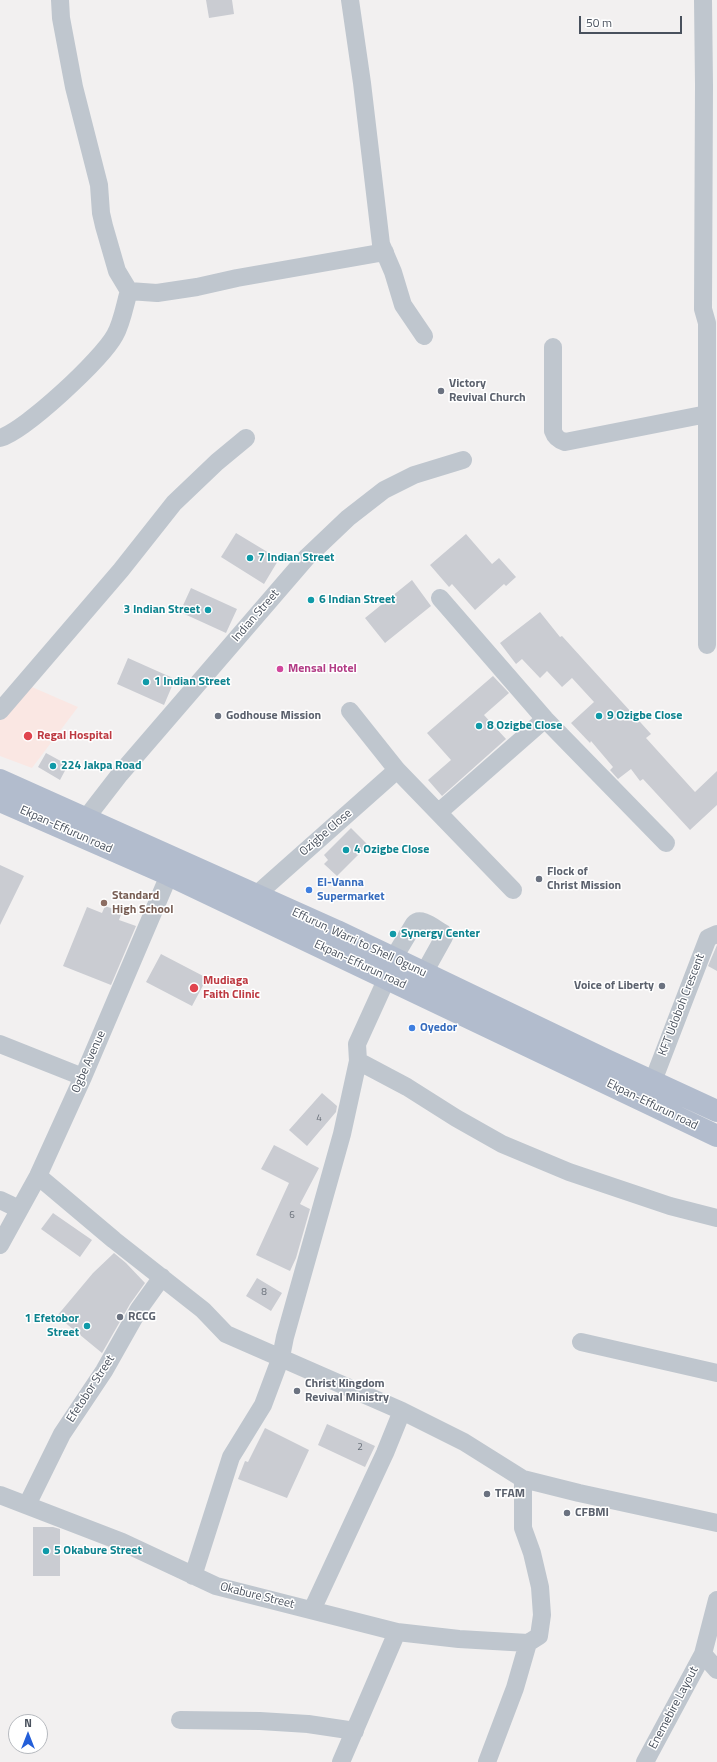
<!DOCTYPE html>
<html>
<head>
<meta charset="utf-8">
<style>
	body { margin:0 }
	#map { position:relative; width:717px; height:1762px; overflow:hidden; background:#f2f0f0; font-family:"Titillium Web",sans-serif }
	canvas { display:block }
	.north { position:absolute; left:8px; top:1714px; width:40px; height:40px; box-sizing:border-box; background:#fff; border:1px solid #b6b9be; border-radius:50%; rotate:0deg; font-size:11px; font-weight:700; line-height:16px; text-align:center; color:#49515d }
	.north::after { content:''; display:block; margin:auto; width:14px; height:18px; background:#245fd9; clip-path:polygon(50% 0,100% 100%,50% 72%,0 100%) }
	.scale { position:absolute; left:579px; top:16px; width:103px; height:18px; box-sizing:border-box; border:2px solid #49515d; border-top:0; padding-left:5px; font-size:12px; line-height:14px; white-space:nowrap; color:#49515d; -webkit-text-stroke:3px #fff; paint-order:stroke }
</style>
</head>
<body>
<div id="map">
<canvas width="717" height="1762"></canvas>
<div class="north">N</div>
<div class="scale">50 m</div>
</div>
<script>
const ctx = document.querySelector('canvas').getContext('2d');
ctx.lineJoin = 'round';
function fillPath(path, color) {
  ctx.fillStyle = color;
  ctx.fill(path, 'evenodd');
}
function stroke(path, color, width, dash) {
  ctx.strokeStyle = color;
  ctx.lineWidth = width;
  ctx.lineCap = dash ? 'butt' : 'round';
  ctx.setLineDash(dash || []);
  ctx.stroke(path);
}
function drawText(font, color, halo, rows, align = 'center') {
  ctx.font = font + ' "Titillium Web",sans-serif';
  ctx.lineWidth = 3;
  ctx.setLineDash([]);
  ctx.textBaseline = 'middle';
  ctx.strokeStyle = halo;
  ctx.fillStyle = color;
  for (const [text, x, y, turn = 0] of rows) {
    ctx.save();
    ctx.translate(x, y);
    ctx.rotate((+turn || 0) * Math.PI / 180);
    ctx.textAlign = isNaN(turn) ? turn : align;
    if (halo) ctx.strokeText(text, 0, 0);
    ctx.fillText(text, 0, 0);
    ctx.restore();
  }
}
fillPath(new Path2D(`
	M25 684 78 707 32 768 0 756V715Z`), '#fae7e3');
fillPath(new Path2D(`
	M206 0H232L234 14 209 18Z
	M236 533 279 559 264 584 221 557Z
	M466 534 492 564 499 558 516 577 506 586 504 584 475 610 452 584 449 587 430 565Z
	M412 580 431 606 385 643 365 618Z
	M191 588 237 609 226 633 180 612Z
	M540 612 560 637 562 636 651 734 646 738 695 792 717 771V805L690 830 643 779 640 781 631 769 618 779 610 770 613 767 591 741 590 743 571 723 594 702 572 678 562 687 547 671 540 678 522 659 516 664 500 643Z
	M128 658 175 679 164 705 117 684Z
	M493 676 509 693 484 715 506 739 442 796 428 780 451 760 427 733Z
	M46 753 68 765 60 780 38 767Z
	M351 828 368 845 337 876 324 864 328 860 324 855Z
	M0 865 24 876 0 925Z
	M105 906 122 912 119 920 136 926 111 985 63 966 87 907 102 913Z
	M717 945V971L708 966Z
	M161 954 207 978 192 1006 146 982Z
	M322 1093 337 1106 336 1112 307 1146 289 1130Z
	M274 1145 319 1168 300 1204 310 1209 296 1258 290 1271 256 1255 289 1183 261 1169Z
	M53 1213 92 1240 80 1257 41 1229Z
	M114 1253 126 1263 145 1283 130 1304 102 1353 57 1316 93 1273Z
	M257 1278 282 1293 271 1311 246 1296Z
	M327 1424 375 1446 365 1467 318 1445Z
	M265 1428 309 1450 287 1498 238 1479 245 1461 248 1462Z
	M33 1527H53L60 1529V1576H33Z`), '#caccd2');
stroke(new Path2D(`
	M60 0 61 18 74 87 99 185 101 213 104 226 117 271 129 291 157 293 197 287 237 278 385 252
	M350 0 362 83 381 244 393 272 403 305 424 336
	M703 0 704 85 703 309 707 323V645
	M553 347V431C555 437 558 440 565 442L707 414
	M0 438C26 430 102 359 115 335 122 323 125 304 129 291
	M440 598 545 719 666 843
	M0 711 121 570 174 503 217 462 246 438
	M350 711 397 770 513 890
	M439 812 545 719
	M86 818 120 774 307 557 348 518 384 490 414 475 463 460
	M255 896 397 770
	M393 959 414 924C421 916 435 929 443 933L444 937 424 973
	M0 1044 83 1077
	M358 1061 407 1087 456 1118 502 1144 569 1172 670 1206 717 1218
	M653 1081 708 938 717 934
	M38 1176 114 1240 203 1310 226 1334 402 1411 464 1442 523 1479 579 1493 717 1523
	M0 1200 19 1209
	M0 1245 38 1176 83 1077 169 875
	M581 1342 717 1373
	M0 1495 122 1542 216 1586 397 1632 459 1639 528 1643
	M27 1505 62 1434 104 1371 139 1309 162 1277
	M193 1576 231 1457 263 1405 281 1357 285 1337 342 1134 358 1061 357 1044 387 978
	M312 1610 385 1453 402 1411
	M703 1654 717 1670
	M180 1720 260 1721 308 1724 355 1731
	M341 1762 397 1632
	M487 1762 515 1688 528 1643 539 1636 542 1615 540 1587 532 1553 523 1528V1479
	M645 1762 703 1654 717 1600`), '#bfc6ce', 18);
stroke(new Path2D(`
	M0 780 337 931 606 1060 717 1111
	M0 801 169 875 717 1136`), '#b2bccd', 22);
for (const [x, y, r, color] of [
	[441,391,4,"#6b7280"],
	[250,558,4,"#0f9aa8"],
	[311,600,4,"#0f9aa8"],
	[208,610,4,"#0f9aa8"],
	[280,669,4,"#d1479c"],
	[146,682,4,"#0f9aa8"],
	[218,716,4,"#6b7280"],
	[599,716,4,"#0f9aa8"],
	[479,726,4,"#0f9aa8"],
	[28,736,5,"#e0444e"],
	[53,766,4,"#0f9aa8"],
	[346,850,4,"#0f9aa8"],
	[539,879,4,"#6b7280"],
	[309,890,4,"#3f7fe0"],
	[104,903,4,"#8d6e63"],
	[393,934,4,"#0f9aa8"],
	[662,986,4,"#6b7280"],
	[194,988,5,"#e0444e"],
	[412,1028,4,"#3f7fe0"],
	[120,1317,4,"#6b7280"],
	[87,1326,4,"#0f9aa8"],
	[297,1391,4,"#6b7280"],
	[487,1494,4,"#6b7280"],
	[567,1513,4,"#6b7280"],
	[46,1551,4,"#0f9aa8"]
]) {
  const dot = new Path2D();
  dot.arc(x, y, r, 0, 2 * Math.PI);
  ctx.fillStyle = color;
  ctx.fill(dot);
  stroke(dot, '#fff', 1.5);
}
drawText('10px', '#69707a', null, [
	["4",319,1119],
	["6",292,1216],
	["8",264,1293],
	["2",360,1448]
]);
drawText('bold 12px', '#5b616d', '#fff', [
	["Victory",449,384],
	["Revival Church",449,398],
	["Godhouse Mission",226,716],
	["Flock of",547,872],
	["Christ Mission",547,886],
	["Voice of Liberty",654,986,"right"],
	["RCCG",128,1317],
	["Christ Kingdom",305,1384],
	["Revival Ministry",305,1398],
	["TFAM",495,1494],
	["CFBMI",575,1513]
], 'left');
drawText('bold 12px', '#0d838f', '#fff', [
	["7 Indian Street",258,558],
	["6 Indian Street",319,600],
	["3 Indian Street",200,610,"right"],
	["1 Indian Street",154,682],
	["9 Ozigbe Close",607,716],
	["8 Ozigbe Close",487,726],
	["224 Jakpa Road",61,766],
	["4 Ozigbe Close",354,850],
	["Synergy Center",401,934],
	["1 Efetobor",79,1319,"right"],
	["Street",79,1333,"right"],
	["5 Okabure Street",54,1551]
], 'left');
drawText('12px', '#49515d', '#fff', [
	["Indian Street",256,616,-49],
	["Ekpan-Effurun road",66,830,24],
	["Ozigbe Close",326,833,-41],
	["Effurun, Warri to Shell Ogunu",359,943,25],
	["Ekpan-Effurun road",360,965,25],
	["KFT Udoboh Crescent",682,1005,-69],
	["Ogbe Avenue",89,1062,-66],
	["Ekpan-Effurun road",652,1105,26],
	["Efetobor Street",91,1389,-57],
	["Okabure Street",257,1596,14],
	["Enemebire Layout",674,1708,-62]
]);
drawText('bold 12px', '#b23c85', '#fff', [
	["Mensal Hotel",288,669]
], 'left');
drawText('bold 12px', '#be3a42', '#fff', [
	["Regal Hospital",37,736],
	["Mudiaga",203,981],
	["Faith Clinic",203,995]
], 'left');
drawText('bold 12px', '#366cbe', '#fff', [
	["El-Vanna",317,883],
	["Supermarket",317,897],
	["Oyedor",420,1028]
], 'left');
drawText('bold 12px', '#785e54', '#fff', [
	["Standard",112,896],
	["High School",112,910]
], 'left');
</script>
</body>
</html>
